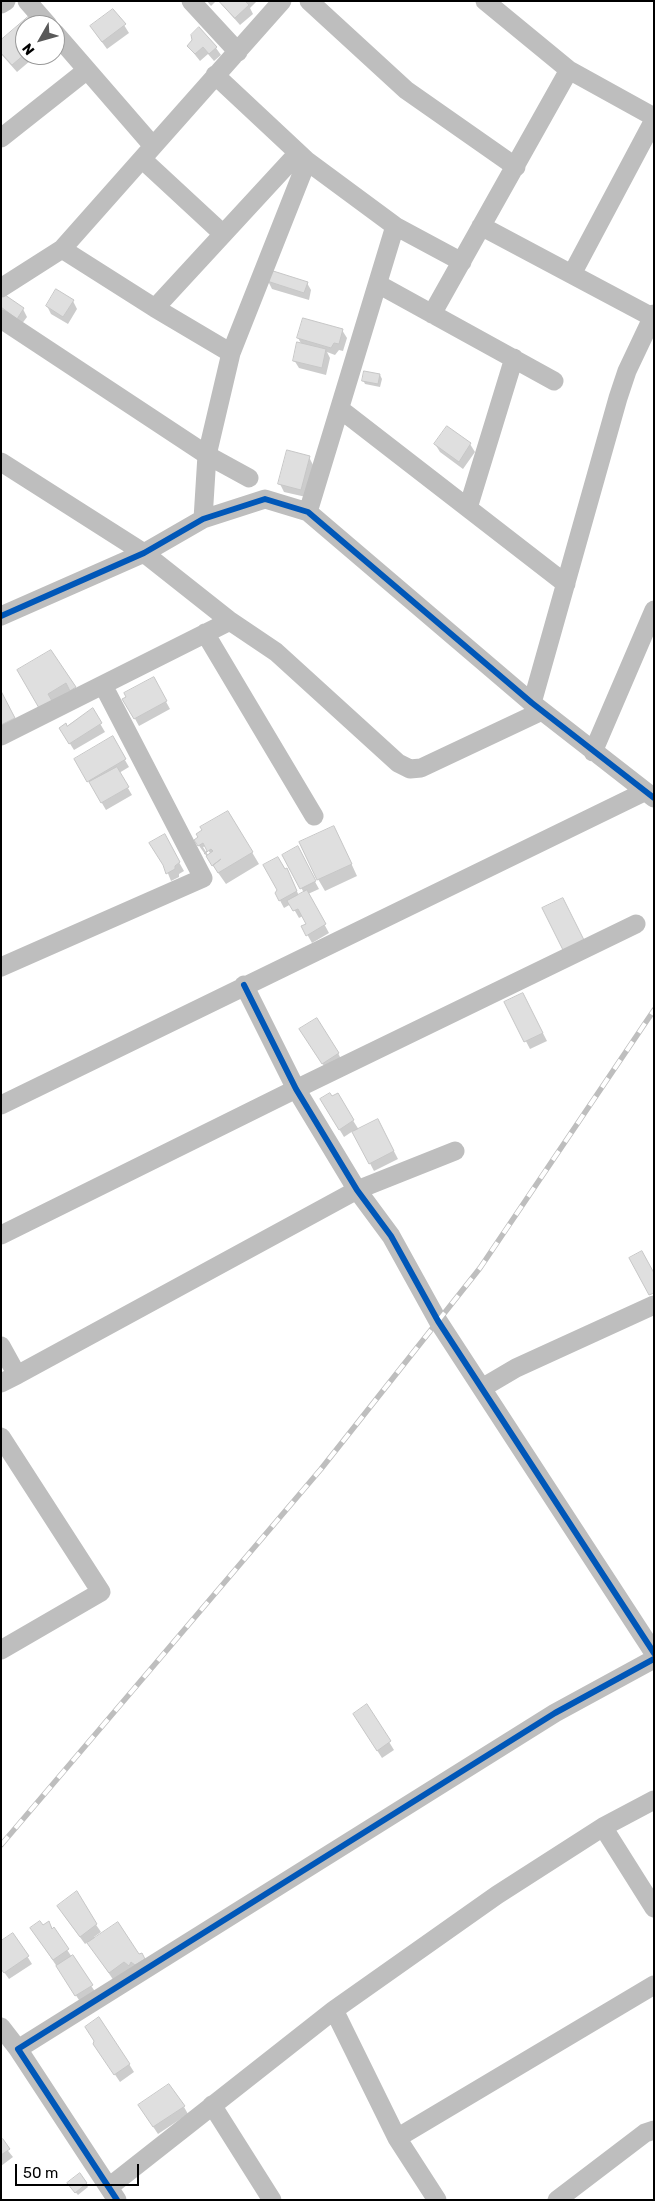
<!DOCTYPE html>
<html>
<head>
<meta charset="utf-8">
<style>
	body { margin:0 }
	#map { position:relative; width:655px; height:2201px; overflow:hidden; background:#fff; font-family:Rubik,sans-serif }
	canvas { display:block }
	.frame { position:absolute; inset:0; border:2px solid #000; pointer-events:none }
	.north { position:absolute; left:15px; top:15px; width:50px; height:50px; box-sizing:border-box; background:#fff; border:1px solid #999; border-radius:50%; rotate:232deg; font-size:14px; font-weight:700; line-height:20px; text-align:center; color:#000 }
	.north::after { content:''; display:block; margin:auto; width:18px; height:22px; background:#595959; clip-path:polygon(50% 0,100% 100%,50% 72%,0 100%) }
	.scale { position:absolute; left:15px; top:2164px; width:124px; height:22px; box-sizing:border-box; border:2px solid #000; border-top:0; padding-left:6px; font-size:15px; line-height:18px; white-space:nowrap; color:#000; -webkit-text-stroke:4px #fff; paint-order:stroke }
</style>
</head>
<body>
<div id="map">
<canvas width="655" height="2201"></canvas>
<div class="frame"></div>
<div class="north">N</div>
<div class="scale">50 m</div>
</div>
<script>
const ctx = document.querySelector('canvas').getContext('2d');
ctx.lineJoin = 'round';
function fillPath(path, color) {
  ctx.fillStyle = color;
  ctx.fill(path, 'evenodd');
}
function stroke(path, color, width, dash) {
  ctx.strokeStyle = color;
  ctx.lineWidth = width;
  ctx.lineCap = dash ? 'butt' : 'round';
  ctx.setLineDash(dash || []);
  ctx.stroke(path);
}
fillPath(new Path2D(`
	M207 1H216L211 6Z
	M219 1H257L250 8 253 14 240 25Z
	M28 19 33 25H25V55H37L17 72 1 54V42Z
	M124 25 129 33 107 49 96 34Z
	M188 46 216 48 221 55 214 61 208 54 200 61Z
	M268 281 307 283 311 290 309 300 272 289Z
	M1 299 23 309 27 317 21 325 1 311Z
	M73 301 77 309 68 324 51 314 47 306Z
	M342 330 347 338 343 351 339 350 335 355 327 352 330 358 326 375 299 368 294 360 302 345 298 338Z
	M380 375 382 379 380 387 365 384 363 380Z
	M447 428 470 444 475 452 463 469 440 452 435 444Z
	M309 457 313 465 306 497 284 492 280 484Z
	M19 671 66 674 81 700 53 706Z
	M153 678 170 709 139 726 124 699Z
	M92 710 105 732 74 750 60 728H67Z
	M112 738 129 767 119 773 132 795 106 810 76 759Z
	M228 812 259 864 226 884 195 840ZM206 846 211 855H208L203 847Z
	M164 836 184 871 179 874V877L171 881 165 866Z
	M340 839 357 876 325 891 318 879Z
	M284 855 301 856 319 889 308 894 329 933 312 943 303 927 308 924 303 916 299 918 291 904 284 908 276 893 291 877 299 896 304 893Z
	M527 1002 547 1041 530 1049 506 1003Z
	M306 1037 338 1053 342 1061 327 1071Z
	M337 1095 359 1130 382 1128 398 1159 374 1171 353 1131 344 1137 326 1107 332 1098Z
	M367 1706 394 1750 382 1758 359 1722Z
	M63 1914 90 1916 101 1932 94 1937 96 1939 151 1971 116 1984 88 1942 85 1944Z
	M49 1923 96 1993 81 2003 36 1935Z
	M27 1956 32 1964 9 1979 1 1968Z
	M95 2041 129 2064 134 2072 120 2082 99 2051Z
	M184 2107 188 2114 158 2134 144 2113Z
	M1 2142 13 2157 1 2166Z
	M80 2175 88 2187 78 2195 71 2187Z`), '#0003');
const building = new Path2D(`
	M219 1H245L249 5 235 18Z
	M113 9 126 24 102 42 90 26Z
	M28 17 35 25H25V54L12 65 1 53V40Z
	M199 27 217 47 209 54 203 47 195 54 187 46 192 40 191 35Z
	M270 270 308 282 304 293 267 281Z
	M56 289 74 300 63 317 46 306Z
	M5 295 24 308 17 319 1 307V298Z
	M303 318 343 329 339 344 334 343 331 348 297 338Z
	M297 342 326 349 322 368 293 361Z
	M364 371 380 374 378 384 362 381Z
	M447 426 471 443 459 462 434 444Z
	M287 450 310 456 301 490 278 484Z
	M51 650 76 687 70 691 66 683 48 694 52 701 39 708 17 670Z
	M154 677 167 701 134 719 122 699 126 697 124 693Z
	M1 691 15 718 1 725Z
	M93 708 102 723 69 744 59 728 66 723 67 726Z
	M113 736 126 759 87 782 74 759Z
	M117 767 129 787 101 803 89 782Z
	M228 811 253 852 218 873 213 865 221 859 212 866 206 856 213 851 211 849 204 854 207 851 203 843 198 846 194 840 198 837 196 834 202 830 200 827Z
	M334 826 352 864 317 880 299 842Z
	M165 834 180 862 175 866V869L166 874 163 865 149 843Z
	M298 846 316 881 300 889 282 855Z
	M278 857 285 869 287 868 297 891 279 901 275 893 277 890 263 865Z
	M307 890 326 924 306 936 301 926 306 924 298 909 293 911 287 901Z
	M563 898 585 942 564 952 542 908Z
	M523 993 543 1033 524 1042 504 1002Z
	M317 1018 339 1053 322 1064 299 1029Z
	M330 1093 332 1096 338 1093 354 1120 339 1130 320 1099Z
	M378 1119 394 1151 369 1164 352 1132Z
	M642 1251 654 1273V1293L649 1295 629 1258Z
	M367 1704 391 1741 377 1751 353 1714Z
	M77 1891 97 1924 80 1937 57 1906Z
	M40 1921 43 1925 49 1921 52 1929 54 1927 69 1949 53 1960 30 1928Z
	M118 1922 139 1954 142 1953 145 1959 135 1965 131 1962 129 1966 124 1962 109 1973 87 1943Z
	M13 1933 29 1956 4 1973 1 1969V1941Z
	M73 1955 93 1985 75 1996 56 1966Z
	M99 2017 130 2064 114 2075 93 2044 94 2041 85 2027Z
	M169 2084 185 2106 153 2127 138 2105Z
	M3 2139 10 2149 1 2155V2140Z
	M80 2173 87 2183 75 2193 67 2183Z`);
fillPath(building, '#dfdfdf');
stroke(building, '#c7c7c7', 1);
stroke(new Path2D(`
	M27 1 48 25
	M191 1 238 52
	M309 1 406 90 516 167
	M485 1 569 70 654 117
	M1 4 6 1
	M55 33 153 146
	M1 138 87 70
	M142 159 223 234
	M307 161 395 226 308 512
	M395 226 462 262
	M481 226 652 317
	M62 249 155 308 231 353
	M572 274 654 120
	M378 284 554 381
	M1 288 62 249 282 1
	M155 308 298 153
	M432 314 569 70
	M1 319 207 455 249 478
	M340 409 566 584
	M1 462 144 553 230 621 1 736
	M468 508 514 358
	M203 519 207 455 231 353 307 161 215 75
	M1 616 144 553 203 519 265 499 308 512 532 703 654 798
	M230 621 276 652 398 763 410 769 421 768 542 711
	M205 633 314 816
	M532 703 618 398 627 371 654 314
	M593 752 654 610
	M1 967 203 878 103 685
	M244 985 296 1089 357 1190 391 1236 438 1321 654 1653
	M1 1105 644 792
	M1 1235 296 1089 636 924
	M1 1346 17 1375 357 1190 455 1151
	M1 1383 17 1375
	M482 1388 516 1368 654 1305
	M1 1437 101 1592 1 1650
	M654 1800 603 1827 654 1908
	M1 2027 18 2049
	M212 2105 272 2200
	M397 2138 654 1985
	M109 2187 334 2010
	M117 2200 18 2049 555 1713 654 1659
	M437 2200 397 2138 334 2010 497 1895 603 1827
	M557 2200 645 2133 654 2130`), '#bebebe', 19);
const rail = new Path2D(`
	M1 1845 321 1469 480 1268 654 1010`);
stroke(rail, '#bebebe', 5.5);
stroke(rail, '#fff', 4, [11]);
stroke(new Path2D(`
	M1 616 144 553 203 519 265 499 308 512 532 703 654 798
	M244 985 296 1089 357 1190 391 1236 438 1321 654 1653
	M117 2200 18 2049 555 1713 654 1659`), '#0057b8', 6);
</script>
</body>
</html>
